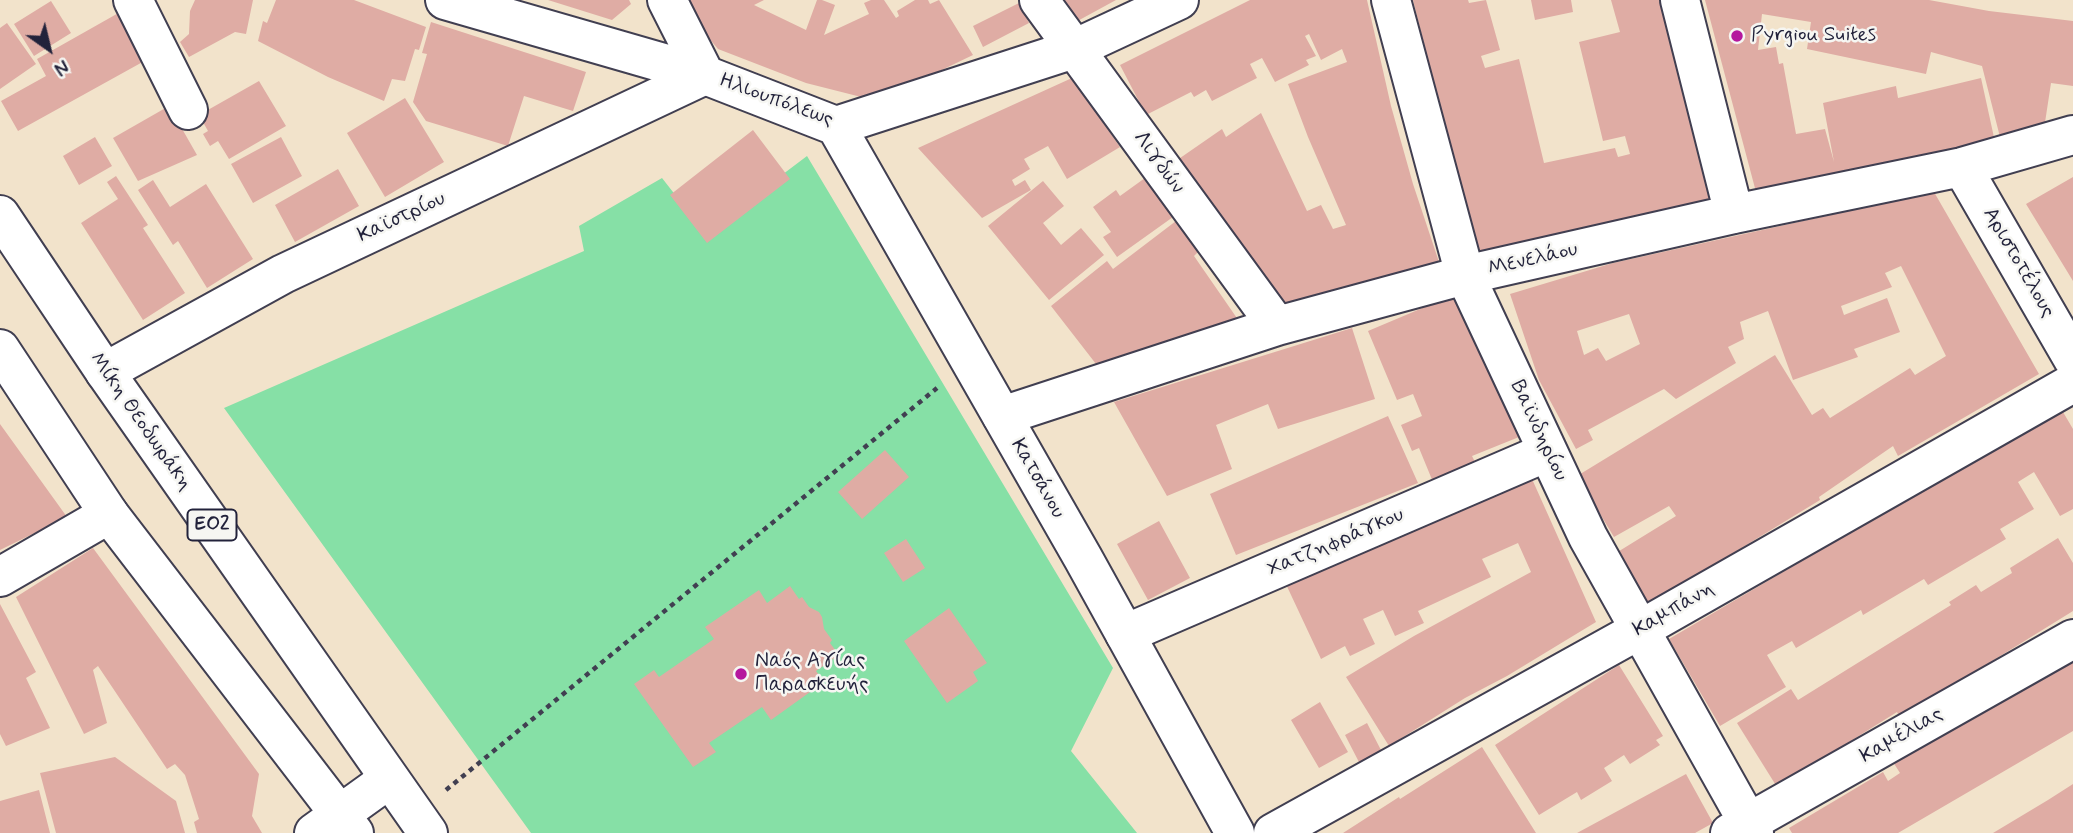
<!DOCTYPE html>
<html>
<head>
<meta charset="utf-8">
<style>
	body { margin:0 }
	#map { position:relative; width:2073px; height:833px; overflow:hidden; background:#f2e3cb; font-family:Mynerve,sans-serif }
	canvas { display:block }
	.north { position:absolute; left:14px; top:14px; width:70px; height:70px; -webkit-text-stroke:5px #f6f6f2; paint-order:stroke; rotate:146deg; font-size:19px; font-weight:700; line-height:28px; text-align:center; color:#22223b }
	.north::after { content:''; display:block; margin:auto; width:24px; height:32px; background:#22223b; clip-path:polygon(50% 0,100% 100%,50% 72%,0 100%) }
</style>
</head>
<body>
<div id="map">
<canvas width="2073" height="833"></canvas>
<div class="north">N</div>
</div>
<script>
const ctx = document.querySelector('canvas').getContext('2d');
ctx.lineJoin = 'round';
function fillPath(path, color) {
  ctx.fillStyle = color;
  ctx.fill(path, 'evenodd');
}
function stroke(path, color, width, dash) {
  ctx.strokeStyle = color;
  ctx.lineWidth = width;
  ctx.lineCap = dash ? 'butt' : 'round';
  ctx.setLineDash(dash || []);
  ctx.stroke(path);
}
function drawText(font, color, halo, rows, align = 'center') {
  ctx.font = font + ' Mynerve,sans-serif';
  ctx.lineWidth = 5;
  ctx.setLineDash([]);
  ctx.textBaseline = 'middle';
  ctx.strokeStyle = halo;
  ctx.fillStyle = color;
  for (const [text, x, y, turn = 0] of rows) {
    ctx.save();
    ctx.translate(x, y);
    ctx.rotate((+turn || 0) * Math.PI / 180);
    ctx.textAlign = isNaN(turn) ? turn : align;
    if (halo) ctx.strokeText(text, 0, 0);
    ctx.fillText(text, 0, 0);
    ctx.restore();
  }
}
fillPath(new Path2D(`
	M807 156 1113 668 1071 751 1137 833H531L224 408 584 251 579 226 662 178 705 233Z`), '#86e0a6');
fillPath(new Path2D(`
	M195 0H253L246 34 235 32 189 57 180 42 189 34 190 11Z
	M276 0H354L426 27 419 50 415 49 405 81 392 79 384 101 328 77 258 41 263 21 267 23Z
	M548 0H629L631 4 612 20Z
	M688 0H764L754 5 806 30 817 0H822L835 5 824 35 869 14 864 3 871 0H884L896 18 899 16 897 11 915 0H928L930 4 939 0 973 55 877 101 806 83 718 49 702 30Z
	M1059 0H1116L1072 24Z
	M1250 0H1367L1391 106 1413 184 1439 262 1281 317 1170 165 1222 129 1226 137 1261 113 1307 211 1321 205 1333 229 1346 225 1308 137 1288 84 1347 62 1342 49 1321 60 1309 34 1305 36 1316 56 1306 60 1309 65 1275 82 1262 58 1250 64 1257 78 1212 101 1206 90 1194 97 1191 92 1146 115 1120 65Z
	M1413 0H1468L1469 3 1486 0 1500 50 1481 56 1485 68 1519 59 1544 163 1615 148 1618 157 1630 154 1625 136 1603 141 1579 42 1620 32 1611 0H1664L1716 203 1477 257Z
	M1531 0H1571L1573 12 1535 20Z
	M1705 0H1929L1989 11 2073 21V86L2051 83 2044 129 2002 145 1982 66 1931 52 1926 74 1807 49 1811 22 1762 14 1758 50 1776 47 1779 64 1783 63 1796 134 1825 129 1834 162 1823 103 1896 86 1898 98 1981 78 1995 142 1756 192Z
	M51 1 71 33 34 56 14 24Z
	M1019 3 1029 23 983 47 973 26Z
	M122 11 148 59 18 131 1 101 46 76 37 59Z
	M431 22 586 72 573 111 524 96 508 146 426 121 413 102 427 54 422 53Z
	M7 23 36 64 0 89V28Z
	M1072 78 1120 147 1067 179 1048 146 1024 159 1030 169 1012 180 1015 186 1025 180 1031 190 982 218 918 148Z
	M259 81 286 126 229 159 218 141 210 146 203 134 208 131 199 115Z
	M405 98 444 162 385 197 347 133Z
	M169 106 197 155 138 181 113 138Z
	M753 130 790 179 707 243 670 195Z
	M95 137 112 166 79 185 63 156Z
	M281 137 302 176 253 203 231 164Z
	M338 169 359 206 295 242 275 205Z
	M116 176 148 225 143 228 185 293 143 320 81 223 118 199 107 182Z
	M2073 177V281L2026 204Z
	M1145 178 1173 217 1117 257 1103 237 1111 232 1093 207 1116 190 1120 196Z
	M153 180 170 207 206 184 253 259 207 288 178 241 173 245 138 190Z
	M1043 181 1064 206 1043 223 1061 245 1081 228 1104 255 1049 300 988 226Z
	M1934 192 2039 374 1898 456 1893 446 1819 497 1820 500 1648 605 1616 553 1676 516 1669 506 1614 537 1577 476 1775 355 1812 415 1823 408 1830 418 1910 368 1915 375 1946 356 1901 266 1885 273 1892 287 1841 306 1844 315 1887 298 1900 332 1854 349 1858 357 1793 380 1768 311 1740 322 1744 339 1728 347 1736 363 1676 399 1664 389 1588 430 1593 440 1576 449 1539 380 1510 294 1613 263ZM1629 314 1640 344 1606 361 1598 348 1584 355 1577 331Z
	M1176 221 1198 252 1194 256 1241 324 1103 373 1051 306 1107 261 1113 269Z
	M1458 293 1519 437 1472 456 1476 464 1433 482 1419 448 1412 451 1401 425 1422 416 1413 394 1397 400 1368 331Z
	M1352 328 1375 399 1278 429 1268 404 1216 425 1232 469 1167 496 1114 402Z
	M2063 412 2073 429V509L2060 516 2034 472 2018 482 2034 509 2000 529 2006 539 1928 585 1924 579 1863 615 1861 610 1796 648 1792 641 1767 655 1786 687 1720 726 1669 639 1885 512Z
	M1388 416 1418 483 1236 555 1210 494Z
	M0 424 67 517 0 550Z
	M885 450 909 477 862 519 838 492Z
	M1532 479 1596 622 1507 676 1465 698 1389 746 1346 677 1414 636 1531 572 1518 543 1482 559 1491 577 1418 611 1424 623 1395 636 1383 610 1363 619 1375 644 1350 656 1345 646 1321 659 1284 580 1465 502 1468 508Z
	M1159 521 1190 578 1148 600 1117 544Z
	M2058 538 2073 563V611L1900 718 1897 712 1777 787 1737 723 1791 689 1798 700 1951 605 1949 602 1976 585 1981 592 2012 573 2010 568Z
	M906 539 925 568 903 582 884 553Z
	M93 548 259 774 252 816 262 833H197L194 822 199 819 185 775 175 764 167 769 98 666 93 670 107 723 84 734 16 597Z
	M790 586 799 599 802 597 809 607 819 612 822 617 824 629 832 640 830 643 839 655 816 671 824 682 771 720 762 707 709 743 716 752 693 767 634 684 654 670 659 677 714 639 705 627 759 590 767 603Z
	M0 604 36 672 26 678 50 728 6 746 0 734Z
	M949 608 987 663 973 672 978 681 947 703 904 641Z
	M2073 655V731L1898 833H1792L1789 828 1883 772 1888 781 1900 773 1893 762 2056 671 2053 667Z
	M1619 665 1663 736 1656 740 1660 745 1630 764 1624 755 1604 768 1612 781 1581 800 1577 792 1539 815 1495 745Z
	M1320 702 1348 752 1319 768 1291 720Z
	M1367 723 1383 754 1361 766 1345 735Z
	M1482 747 1536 833H1343L1399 797 1400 799Z
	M115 757 176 801 185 833H56L40 773Z
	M1686 774 1713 823 1695 833H1577Z
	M2073 784V833H1993L2048 800Z
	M39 790 50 833H0V801Z`), '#dfaca4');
const minor = new Path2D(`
	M133 0 188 110
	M1039 0 1277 326
	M1391 0 1465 275 1588 537 1754 833
	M1680 0 1734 214
	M1962 167 2073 359
	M105 372 283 274 705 75
	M1002 416 1277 326 1465 275 1734 214 1962 167 2073 135
	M0 577 109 514
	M1125 634 1547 452
	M1273 833 1641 629 2073 383
	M1730 833 2073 639`);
const tertiary = new Path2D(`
	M445 0 705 75 836 126 1074 49 1179 0
	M667 0 705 75
	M836 126 1083 558 1235 833
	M314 833 389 779`);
const trunk = new Path2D(`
	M0 215 105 372 428 833
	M0 349 109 514 354 833`);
stroke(minor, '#413f51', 42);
stroke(tertiary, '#413f51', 42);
stroke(trunk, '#413f51', 42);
stroke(new Path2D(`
	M446 790 937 388`), '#413f51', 4.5, [5, 5]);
stroke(minor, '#fff', 38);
stroke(tertiary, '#fff', 38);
stroke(trunk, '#fff', 38);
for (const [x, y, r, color] of [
	[1737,36,7,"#b5179e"],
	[741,674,7,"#b5179e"]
]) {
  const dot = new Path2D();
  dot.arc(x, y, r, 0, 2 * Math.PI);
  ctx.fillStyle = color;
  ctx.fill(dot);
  stroke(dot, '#f6f6f2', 2.5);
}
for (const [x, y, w] of [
	[212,525,49]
]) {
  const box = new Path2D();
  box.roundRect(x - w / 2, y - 15.5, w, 31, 5);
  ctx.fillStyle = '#f6f6f2';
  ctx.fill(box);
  stroke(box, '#22223b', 2);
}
drawText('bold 19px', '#22223b', null, [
	["ΕΟ2",212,525]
]);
drawText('21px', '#22223b', '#f6f6f2', [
	["Pyrgiou Suites",1751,36],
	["Ναός Αγίας",755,662],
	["Παρασκευής",755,686]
], 'left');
drawText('21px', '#22223b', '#f6f6f2', [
	["Ηλιουπόλεως",776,101,20],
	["Λιγδών",1158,163,54],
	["Καϊστρίου",402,218,-25],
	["Μενελάου",1533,260,-13],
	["Αριστοτέλους",2018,263,60],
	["Μίκη Θεοδωράκη",140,422,55],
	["Βαϊνδηρίου",1538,431,65],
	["Κατσάνου",1037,479,60],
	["Χατζηφράγκου",1336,543,-23],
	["Καμπάνη",1674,610,-30],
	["Καμέλιας",1902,736,-30]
]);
</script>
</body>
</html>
